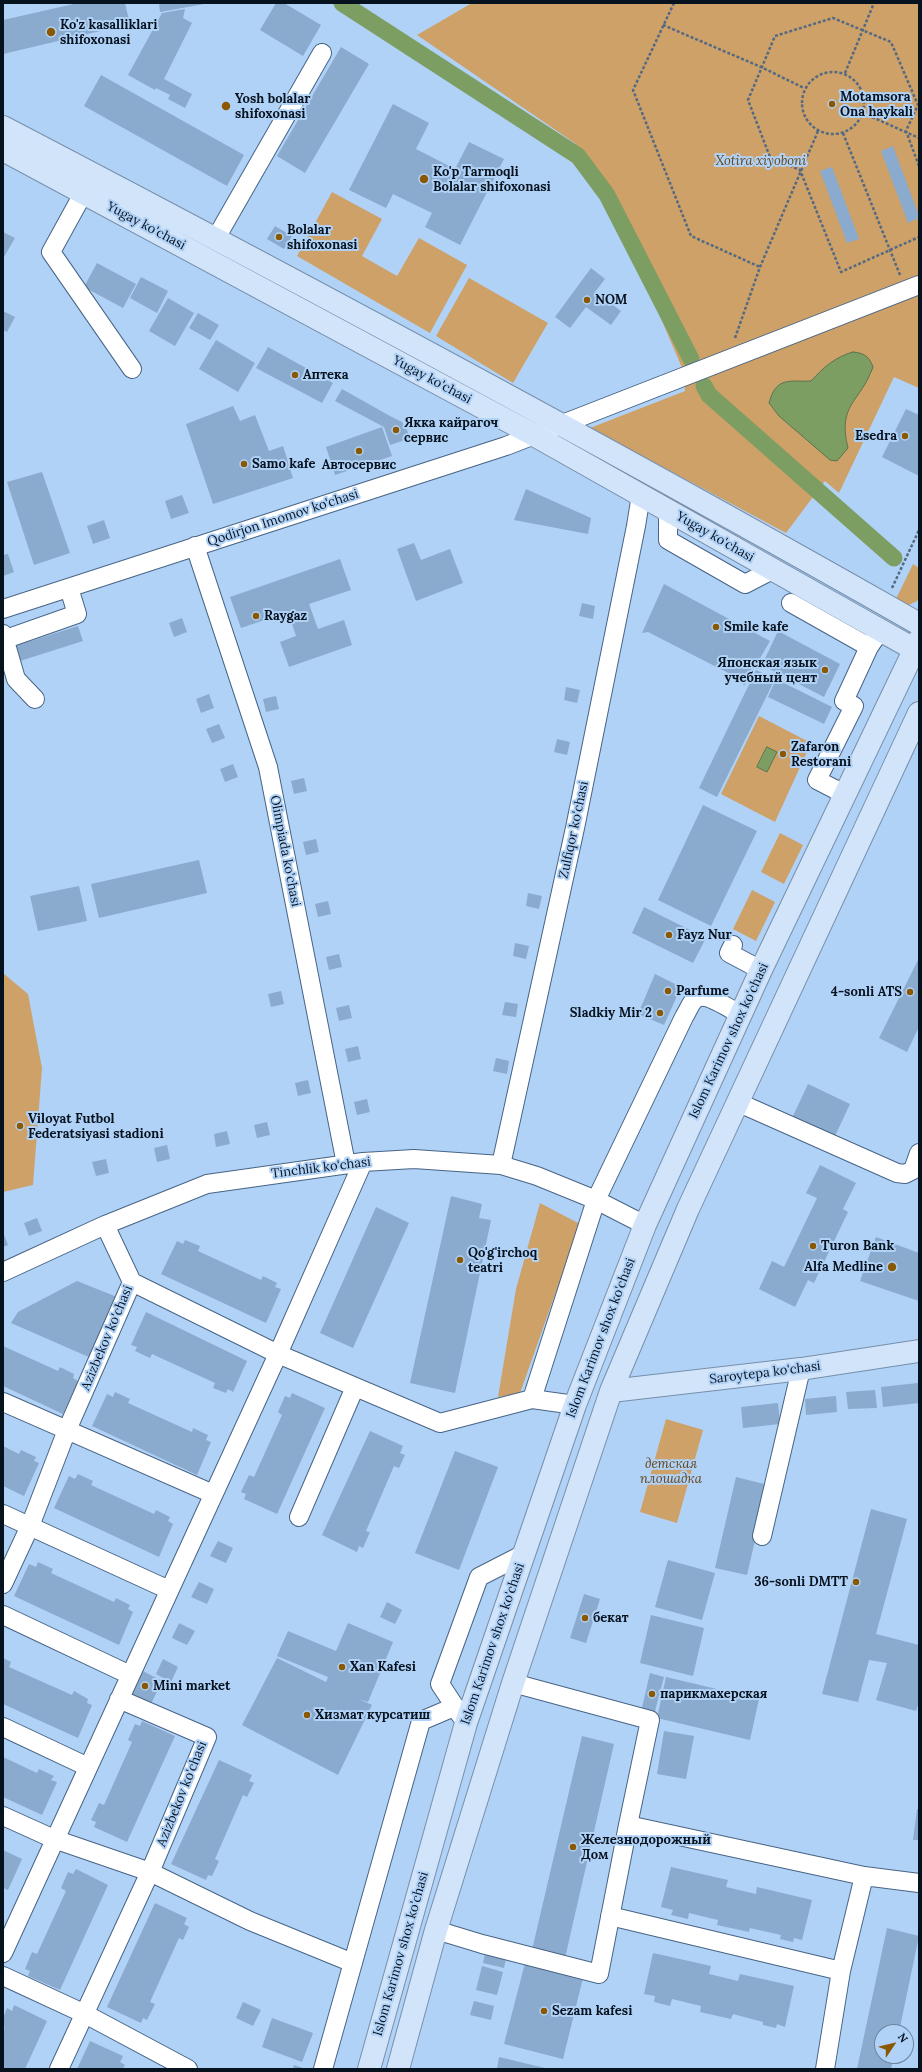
<!DOCTYPE html>
<html>
<head>
<meta charset="utf-8">
<style>
	body { margin:0 }
	#map { position:relative; width:922px; height:2072px; overflow:hidden; background:#b1d2f7; font-family:Lora,serif }
	canvas { display:block }
	.frame { position:absolute; inset:0; border:4px solid #07121f; pointer-events:none }
	.north { position:absolute; left:874px; top:2024px; width:40px; height:40px; box-sizing:border-box; background:#b1d2f7; border:1px solid #6d85a1; border-radius:50%; rotate:55deg; font-size:11px; font-weight:700; line-height:16px; text-align:center; color:#07121f }
	.north::after { content:''; display:block; margin:auto; width:14px; height:18px; background:#8a5800; clip-path:polygon(50% 0,100% 100%,50% 72%,0 100%) }
</style>
</head>
<body>
<div id="map">
<canvas width="922" height="2072"></canvas>
<div class="frame"></div>
<div class="north">N</div>
</div>
<script>
const ctx = document.querySelector('canvas').getContext('2d');
ctx.lineJoin = 'round';
function fillPath(path, color) {
  ctx.fillStyle = color;
  ctx.fill(path, 'evenodd');
}
function stroke(path, color, width, dash) {
  ctx.strokeStyle = color;
  ctx.lineWidth = width;
  ctx.lineCap = dash ? 'butt' : 'round';
  ctx.setLineDash(dash || []);
  ctx.stroke(path);
}
function drawText(font, color, halo, rows, align = 'center') {
  ctx.font = font + ' Lora,serif';
  ctx.lineWidth = 4;
  ctx.setLineDash([]);
  ctx.textBaseline = 'middle';
  ctx.strokeStyle = halo;
  ctx.fillStyle = color;
  for (const [text, x, y, turn = 0] of rows) {
    ctx.save();
    ctx.translate(x, y);
    ctx.rotate((+turn || 0) * Math.PI / 180);
    ctx.textAlign = isNaN(turn) ? turn : align;
    if (halo) ctx.strokeText(text, 0, 0);
    ctx.fillText(text, 0, 0);
    ctx.restore();
  }
}
fillPath(new Path2D(`
	M472 3H919V388L894 377 839 493 825 481 786 533 590 428 685 391 683 370 641 272 576 144 417 35Z
	M332 192 382 219 362 256 397 276 419 238 467 265 430 333 297 256Z
	M469 278 548 323 513 383 436 336Z
	M913 564 919 568V598L917 601 909 605 895 601Z
	M759 716 811 743 775 822 721 794Z
	M780 833 803 845 784 884 761 872Z
	M752 890 775 902 756 941 733 929Z
	M3 973 28 994 42 1068 33 1185 3 1192Z
	M540 1203 580 1224 520 1393 498 1397 516 1289Z
	M666 1419 703 1430 677 1523 640 1512Z`), '#cea168');
const water = new Path2D(`
	M853 352C864 353 869 356 873 367 860 403 837 404 848 448L837 461 830 460 779 416 769 403C776 376 790 382 811 381 824 367 835 357 853 352Z
	M767 747 777 752 767 772 757 767Z`);
fillPath(water, '#7d9e62');
stroke(water, '#5a744e', 1);
stroke(new Path2D(`
	M342 3 578 156 607 195 691 359
	M704 386 709 395 894 558`), '#7d9e62', 17);
fillPath(new Path2D(`
	M78 3H125L130 24 3 54V20Z
	M159 3H204V4L160 12Z
	M276 3H284L321 25 303 56 260 30Z
	M185 9 183 18 192 23 164 79 192 94 185 108 168 99 170 95 156 88 155 90 128 75 162 13Z
	M341 47 369 64 305 173 277 156Z
	M101 75 244 155 227 186 84 106Z
	M393 104 429 123 416 149 455 169 469 142 504 159 460 245 425 227 432 213 393 194 386 208 349 190Z
	M893 146 919 216V218L908 223 881 151Z
	M832 167 859 239 847 243 820 171Z
	M275 226 292 236 284 249 267 239Z
	M3 232 15 238 4 257H3Z
	M97 263 136 284 123 308 84 287Z
	M591 268 605 279 595 292 621 311 611 325 586 307 570 328 555 317Z
	M141 277 168 291 157 313 130 298Z
	M168 298 194 313 175 346 149 331Z
	M3 311 15 317 7 332 3 330Z
	M198 313 219 325 210 340 189 328Z
	M216 340 255 363 238 392 199 369Z
	M268 347 333 383 322 403 256 368Z
	M342 389 390 416 386 422 390 416 402 422 408 432V439L390 445 384 427 335 401Z
	M233 406 240 421 255 415 269 451 283 446 293 478 213 504 186 424Z
	M906 409 919 415V476L882 457Z
	M382 427 392 456 335 475 326 447Z
	M42 472 70 553 34 565 7 482Z
	M526 489 591 518 588 534 514 520Z
	M182 495 189 513 171 519 165 501Z
	M104 520 110 538 93 544 87 526Z
	M414 543 421 560 450 549 463 583 416 601 397 549Z
	M8 554 14 572 3 576V555Z
	M340 559 351 590 309 604 318 629 344 620 352 645 289 667 280 642 296 636 288 612 241 628 230 597Z
	M664 584 770 641 744 686 742 680 648 632 642 633Z
	M582 603 595 606 593 619 579 616Z
	M182 618 187 632 174 637 169 623Z
	M78 626 83 641 20 661 15 646Z
	M778 631 840 664 824 697 762 665Z
	M756 670 775 679 717 797 699 788Z
	M776 679 832 707 824 724 768 697Z
	M566 687 580 690 577 703 564 700Z
	M209 694 214 708 201 713 196 699Z
	M276 696 279 709 266 712 263 699Z
	M219 724 225 738 212 743 206 729Z
	M557 739 570 742 567 755 554 752Z
	M233 764 238 777 225 782 220 769Z
	M304 778 307 791 294 794 291 781Z
	M703 805 757 831 711 926 658 900Z
	M316 839 319 852 306 855 303 842Z
	M199 860 207 893 99 918 91 884Z
	M79 886 87 921 38 931 30 896Z
	M528 893 542 896 539 909 526 906Z
	M328 901 331 914 318 917 315 904Z
	M644 907 706 938 693 963 632 933Z
	M515 943 529 946 526 959 513 956Z
	M339 954 342 967 329 970 326 957Z
	M919 958V1027L907 1052 879 1038Z
	M655 974 681 987 664 1025 638 1014Z
	M281 991 284 1004 271 1007 268 994Z
	M505 1002 518 1004 516 1017 502 1015Z
	M349 1005 352 1018 339 1021 336 1008Z
	M358 1046 361 1059 348 1062 345 1049Z
	M496 1058 509 1061 507 1074 493 1071Z
	M308 1080 311 1093 298 1096 295 1083Z
	M808 1084 850 1104 835 1136 793 1116Z
	M367 1099 370 1112 357 1115 354 1102Z
	M267 1122 270 1135 257 1138 254 1125Z
	M227 1131 230 1144 216 1147 214 1134Z
	M167 1145 170 1159 157 1162 154 1148Z
	M106 1159 109 1173 96 1176 92 1162Z
	M820 1165 856 1183 843 1209 848 1212 814 1283 808 1280 795 1307 759 1289 772 1261 784 1267 817 1198 806 1193Z
	M451 1196 482 1204 479 1218 491 1220 455 1393 410 1383Z
	M376 1207 409 1223 353 1348 320 1333Z
	M37 1218 42 1231 29 1236 24 1223Z
	M3 1232 8 1245 3 1247Z
	M876 1237 919 1253V1301L860 1281Z
	M185 1240 200 1246 198 1251 261 1280 263 1276 277 1283 275 1287 281 1289 266 1323 161 1274 177 1241 183 1244Z
	M77 1281 117 1297 91 1358 11 1323 18 1312Z
	M146 1312 247 1361 233 1392 228 1389 226 1393 213 1388 215 1383 152 1354 150 1358 135 1351 137 1347 131 1345Z
	M3 1346 58 1371 60 1367 74 1374 73 1378 78 1381 63 1414 3 1386Z
	M918 1383 919 1403 883 1407 881 1387Z
	M875 1390 877 1408 848 1409 846 1392Z
	M115 1392 130 1399 128 1403 192 1432 193 1428 208 1435 206 1440 211 1442 197 1475 92 1426 107 1394 113 1397Z
	M292 1393 325 1408 277 1514 244 1499 246 1494 241 1492 249 1475 254 1477 282 1415 278 1412 285 1396 290 1398Z
	M836 1396 837 1412 806 1415 805 1399Z
	M778 1403 780 1424 743 1428 741 1407Z
	M370 1431 403 1446 400 1453 405 1455 399 1468 394 1466 366 1531 370 1532 363 1548 359 1546 357 1552 322 1535Z
	M3 1446 19 1454 21 1450 36 1457 34 1461 39 1463 24 1496 3 1486Z
	M455 1451 498 1467 459 1570 415 1553Z
	M78 1474 93 1481 91 1485 154 1514 156 1510 170 1517 168 1521 173 1524 159 1557 54 1508 69 1476 75 1479Z
	M736 1477 768 1485 747 1575 715 1568Z
	M871 1509 907 1519 876 1634 919 1645V1702L916 1711 876 1700 887 1663 869 1660 858 1702 822 1694Z
	M218 1541 233 1548 226 1563 210 1556Z
	M668 1560 715 1573 702 1620 655 1607Z
	M38 1562 53 1569 51 1573 114 1602 116 1598 130 1605 128 1609 133 1612 119 1645 14 1596 29 1564 36 1567Z
	M199 1582 214 1589 207 1604 191 1597Z
	M584 1594 600 1599 586 1643 570 1638Z
	M387 1602 402 1610 395 1624 380 1617Z
	M651 1615 704 1628 693 1676 640 1663Z
	M179 1623 195 1631 187 1645 172 1638Z
	M348 1623 393 1642 368 1702 359 1699 372 1705 338 1775 242 1725 277 1658 326 1682 328 1677 277 1656 288 1631 336 1651Z
	M3 1658 11 1662 9 1667 72 1695 74 1691 88 1699 87 1703 92 1705 78 1738 3 1704Z
	M163 1659 178 1667 171 1682 156 1674Z
	M141 1670 162 1681 150 1706 129 1696Z
	M650 1673 664 1677 654 1715 641 1712Z
	M666 1677 759 1699 750 1740 657 1718Z
	M142 1721 175 1736 127 1842 94 1827 96 1822 91 1820 99 1803 104 1805 132 1742 128 1740 135 1724 140 1726Z
	M664 1731 694 1736 686 1779 657 1774Z
	M582 1736 614 1744 565 1958 532 1950Z
	M3 1757 37 1773 39 1769 54 1776 51 1780 57 1782 42 1815 3 1797Z
	M219 1760 252 1775 249 1781 254 1783 247 1797 243 1795 215 1859 219 1861 212 1876 208 1875 206 1880 171 1864Z
	M917 1809H919V1840H913Z
	M3 1850 22 1859 8 1890 3 1888Z
	M671 1867 728 1880 726 1887 756 1894 757 1887 812 1900 802 1940 794 1938 793 1942 780 1939 781 1935 750 1928 749 1932 717 1925 718 1920 689 1913 688 1919 671 1915 673 1910 661 1907Z
	M76 1869 108 1885 60 1990 28 1976 30 1971 25 1969 32 1952 37 1954 66 1891 61 1888 68 1872 73 1874Z
	M155 1903 187 1918 184 1924 189 1927 183 1940 179 1938 150 2002 155 2004 147 2020 143 2018 141 2023 107 2007Z
	M887 1928 919 1936 899 2032H882V2056H894L891 2069H857Z
	M486 1949 507 1954 504 1968 483 1963Z
	M653 1953 711 1966 709 1974 738 1981 740 1974 794 1986 785 2027 777 2024 776 2028 763 2025V2022L733 2014 731 2019 700 2012 701 2006 672 1999 670 2006 654 2002 655 1996 644 1994Z
	M525 1963 583 1978 563 2059 504 2044Z
	M482 1966 503 1972 497 1995 476 1990Z
	M474 2001 494 2006 491 2020 470 2015Z
	M243 2002 261 2010 253 2026 236 2018Z
	M14 2005 47 2021 25 2069H3V2031L5 2027 3 2026V2018L7 2008 12 2011Z
	M272 2018 313 2033 302 2062 262 2047Z
	M90 2041 123 2056 120 2062 125 2065 123 2069H77Z
	M499 2057 545 2068V2069H497Z
	M294 2065 306 2069H293Z`), '#8aaace');
const minor = new Path2D(`
	M84 192 51 252 132 369
	M216 238 322 53
	M668 511V540L745 584 772 570
	M195 546 268 767 346 1164
	M791 603 869 647
	M3 609 506 446 919 285
	M3 634 16 679 35 699
	M3 640 77 614 69 588
	M846 795 817 780 854 706 844 701 869 647 880 631
	M733 945 729 953 761 970
	M737 1102 897 1173 905 1174 913 1170 919 1153
	M501 1165 575 828 636 526 641 495
	M3 1272 105 1225 207 1184 363 1162 414 1159 501 1165 537 1176 596 1200 645 1225
	M132 1282 278 1354 440 1423 532 1399 596 1200 684 1017C688 1011 691 1001 697 998 707 993 732 1010 741 1015
	M532 1399 575 1405
	M3 1402 213 1494
	M3 1514 169 1590
	M299 1517 355 1387
	M762 1536 801 1369
	M3 1584 30 1526 67 1430 132 1282 105 1225
	M3 1615 130 1675
	M513 1683 650 1720 628 1825
	M461 1716 440 1684 479 1577 522 1555
	M3 1727 88 1767
	M3 1816 54 1839 150 1872 250 1921 353 1963
	M610 1916 841 1971
	M436 1930 482 1944 599 1974 628 1825 864 1876
	M3 1953 278 1354 363 1162
	M3 1976 85 2014 188 2069
	M59 2069 150 1872 207 1737 119 1699
	M323 2069 421 1721 454 1707
	M825 2069 841 1971 864 1876 919 1883`);
const major = new Path2D(`
	M3 127C311 288 617 452 919 624
	M3 150 534 435 919 652
	M611 1391 801 1369 919 1351
	M369 2069 466 1723 575 1405 645 1225 761 970 919 640
	M398 2069 436 1930 513 1683 611 1391 688 1209 919 713`);
stroke(minor, '#476485', 20);
stroke(major, '#768fab', 24);
stroke(new Path2D(`
	M674 3 633 90 691 236 760 267
	M663 25 761 67 804 88
	M802 103a31 31 0 1 1 62 0a31 31 0 1 1-62 0Z
	M845 73 874 3
	M863 113 919 138
	M843 133 900 275
	M919 166 906 131 918 105 891 42 833 18 775 36 748 100 770 157 800 170 841 272 919 237
	M735 338 760 267 818 131
	M892 588 919 530`), '#556a82', 2.5, [3, 2]);
stroke(minor, '#fff', 18);
stroke(major, '#d1e4fa', 22);
for (const [x, y, r, color] of [
	[51,32,5,"#8a5800"],
	[832,104,4,"#8a5800"],
	[226,106,5,"#8a5800"],
	[424,179,5,"#8a5800"],
	[279,237,4,"#8a5800"],
	[587,300,4,"#8a5800"],
	[295,375,4,"#8a5800"],
	[396,430,4,"#8a5800"],
	[905,436,4,"#8a5800"],
	[359,451,4,"#8a5800"],
	[244,464,4,"#8a5800"],
	[256,616,4,"#8a5800"],
	[716,627,4,"#8a5800"],
	[825,670,4,"#8a5800"],
	[783,754,4,"#8a5800"],
	[669,935,4,"#8a5800"],
	[668,991,4,"#8a5800"],
	[910,992,4,"#8a5800"],
	[660,1013,4,"#8a5800"],
	[20,1126,4,"#8a5800"],
	[813,1246,4,"#8a5800"],
	[460,1260,4,"#8a5800"],
	[892,1267,5,"#8a5800"],
	[856,1582,4,"#8a5800"],
	[585,1618,4,"#8a5800"],
	[342,1667,4,"#8a5800"],
	[145,1686,4,"#8a5800"],
	[652,1694,4,"#8a5800"],
	[307,1715,4,"#8a5800"],
	[573,1847,4,"#8a5800"],
	[544,2011,4,"#8a5800"]
]) {
  const dot = new Path2D();
  dot.arc(x, y, r, 0, 2 * Math.PI);
  ctx.fillStyle = color;
  ctx.fill(dot);
  stroke(dot, '#b1d2f7', 1.5);
}
drawText('bold 13px', '#07121f', '#b1d2f7', [
	["Ko'z kasalliklari",60,25],
	["shifoxonasi",60,40],
	["Motamsora",840,97],
	["Ona haykali",840,112],
	["Yosh bolalar",235,99],
	["shifoxonasi",235,114],
	["Ko'p Tarmoqli",433,172],
	["Bolalar shifoxonasi",433,187],
	["Bolalar",287,230],
	["shifoxonasi",287,245],
	["NOM",595,300],
	["Аптека",303,375],
	["Якка кайрагоч",404,423],
	["сервис",404,438],
	["Esedra",897,436,"right"],
	["Samo kafe",252,464],
	["Автосервис",359,465,"center"],
	["Raygaz",264,616],
	["Smile kafe",724,627],
	["Японская язык",817,663,"right"],
	["учебный цент",817,678,"right"],
	["Zafaron",791,747],
	["Restorani",791,762],
	["Fayz Nur",677,935],
	["Parfume",676,991],
	["4-sonli ATS",902,992,"right"],
	["Sladkiy Mir 2",652,1013,"right"],
	["Viloyat Futbol",28,1119],
	["Federatsiyasi stadioni",28,1134],
	["Turon Bank",821,1246],
	["Qo'g'irchoq",468,1253],
	["teatri",468,1268],
	["Alfa Medline",883,1267,"right"],
	["36-sonli DMTT",848,1582,"right"],
	["бекат",593,1618],
	["Xan Kafesi",350,1667],
	["Mini market",153,1686],
	["парикмахерская",660,1694],
	["Хизмат курсатиш",315,1715],
	["Железнодорожный",581,1840],
	["Дом",581,1855],
	["Sezam kafesi",552,2011]
], 'left');
drawText('italic 13px', '#634417', '#b1d2f7', [
	["Xotira xiyoboni",761,161],
	["детская",671,1464],
	["плошадка",671,1479]
]);
drawText('13px', '#07121f', '#b1d2f7', [
	["Yugay ko'chasi",146,226,28],
	["Yugay ko'chasi",432,380,28],
	["Qodirjon Imomov ko'chasi",283,518,-18],
	["Yugay ko'chasi",715,537,30],
	["Zulfiqor ko'chasi",574,830,-78],
	["Olimpiada ko'chasi",285,851,79],
	["Islom Karimov shox ko'chasi",729,1041,-65],
	["Tinchlik ko'chasi",321,1168,-7],
	["Azizbekov ko'chasi",107,1338,-67],
	["Islom Karimov shox ko'chasi",601,1338,-69],
	["Saroytepa ko'chasi",765,1373,-7],
	["Islom Karimov shox ko'chasi",493,1644,-71],
	["Azizbekov ko'chasi",182,1794,-68],
	["Islom Karimov shox ko'chasi",401,1954,-74]
]);
</script>
</body>
</html>
